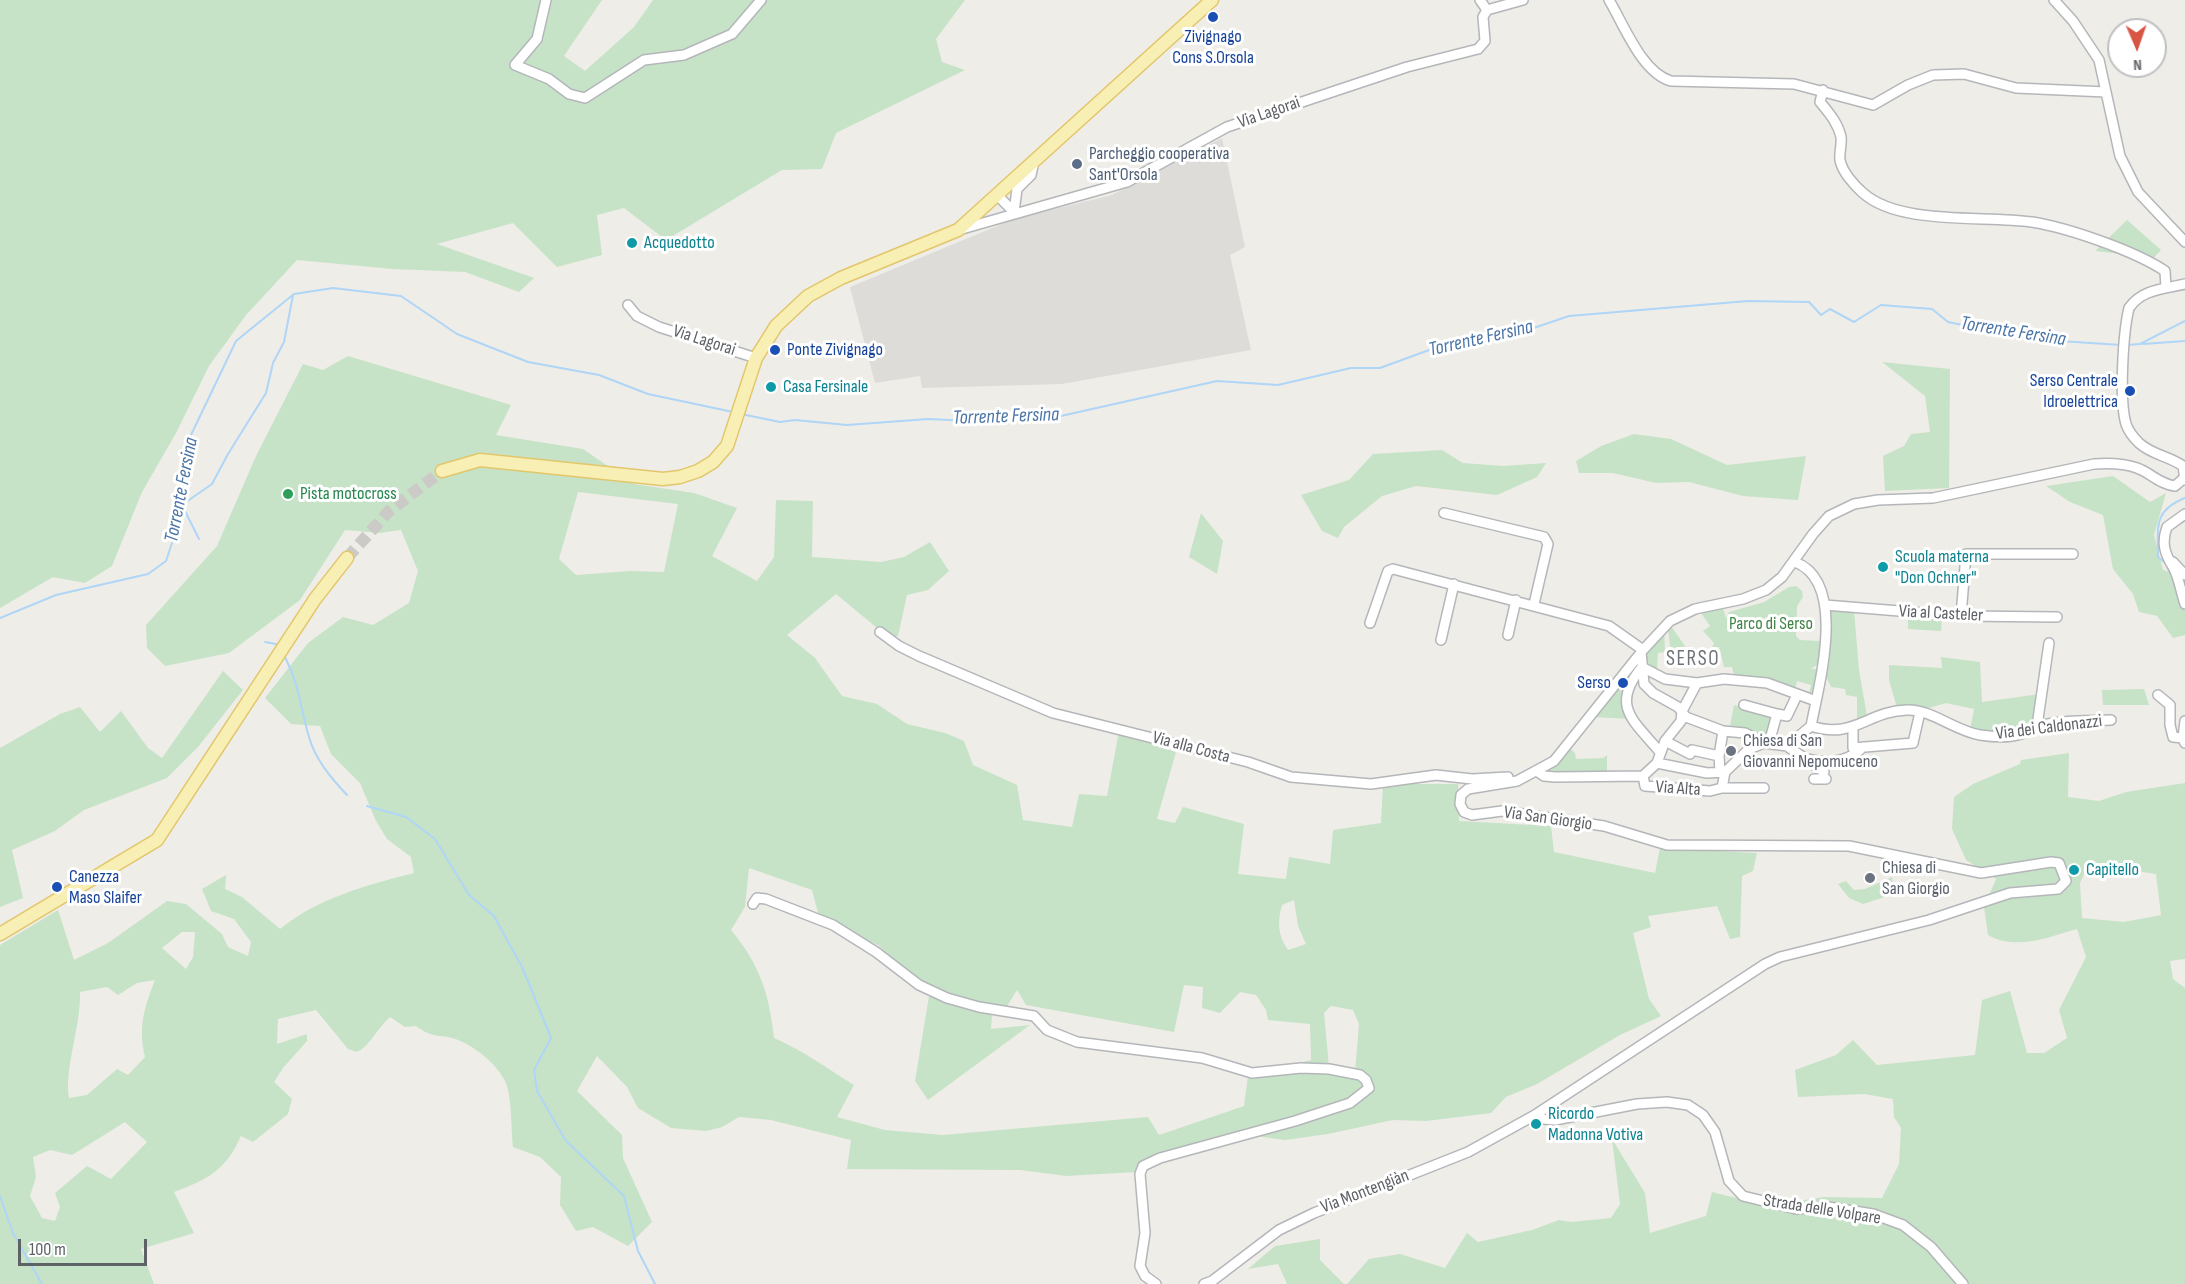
<!DOCTYPE html>
<html>
<head>
<meta charset="utf-8">
<style>
	body { margin:0 }
	#map { position:relative; width:2185px; height:1284px; overflow:hidden; background:#efede7; font-family:"Sofia Sans Condensed",sans-serif }
	canvas { display:block }
	.north { position:absolute; left:2107px; top:18px; width:60px; height:60px; box-sizing:border-box; background:#fff; border:2px solid #bfc0c1; border-radius:50%; rotate:178deg; font-size:16px; font-weight:700; line-height:24px; text-align:center; color:#5e6165 }
	.north::after { content:''; display:block; margin:auto; width:21px; height:27px; background:#d85543; clip-path:polygon(50% 0,100% 100%,50% 72%,0 100%) }
	.scale { position:absolute; left:18px; top:1239px; width:129px; height:27px; box-sizing:border-box; border:3px solid #5e6165; border-top:0; padding-left:8px; font-size:18px; line-height:21px; white-space:nowrap; color:#5e6165; -webkit-text-stroke:4px #fff; paint-order:stroke }
</style>
</head>
<body>
<div id="map">
<canvas width="2185" height="1284"></canvas>
<div class="north">N</div>
<div class="scale">100 m</div>
</div>
<script>
const ctx = document.querySelector('canvas').getContext('2d');
ctx.lineJoin = 'round';
function fillPath(path, color) {
  ctx.fillStyle = color;
  ctx.fill(path, 'evenodd');
}
function stroke(path, color, width, dash) {
  ctx.strokeStyle = color;
  ctx.lineWidth = width;
  ctx.lineCap = dash ? 'butt' : 'round';
  ctx.setLineDash(dash || []);
  ctx.stroke(path);
}
function drawText(font, color, halo, rows, align = 'center') {
  ctx.font = font + ' "Sofia Sans Condensed",sans-serif';
  ctx.lineWidth = 6;
  ctx.setLineDash([]);
  ctx.textBaseline = 'middle';
  ctx.strokeStyle = halo;
  ctx.fillStyle = color;
  for (const [text, x, y, turn = 0] of rows) {
    ctx.save();
    ctx.translate(x, y);
    ctx.rotate((+turn || 0) * Math.PI / 180);
    ctx.textAlign = isNaN(turn) ? turn : align;
    if (halo) ctx.strokeText(text, 0, 0);
    ctx.fillText(text, 0, 0);
    ctx.restore();
  }
}
fillPath(new Path2D(`
	M1222 138 1245 247 1230 255 1251 350 1062 384 922 388 920 376 875 383 850 287 1014 219 1112 195Z`), '#dedcd9');
fillPath(new Path2D(`
	M0 0H602L564 56 585 71 634 27 653 0H965L936 39 942 62 965 70 836 133 822 169 782 170 666 240 624 208 597 215 602 255 557 267 513 223 437 244 534 278 519 292 465 272 393 269 297 260 246 315 209 366 176 433 142 492 112 566 85 583 53 577 0 608Z
	M2127 220 2161 250 2147 265 2121 254 2095 251Z
	M348 356 511 405 496 435 583 449 634 484 694 493 737 508 712 556 757 581 774 557 776 500 813 501 812 557 881 562 904 557 930 542 949 571 928 590 907 595 898 636 888 637 836 594 787 635 815 658 842 696 877 704 907 724 945 733 964 741 973 765 1017 785 1023 820 1072 827 1079 794 1107 796 1119 731 1176 752 1157 819 1175 823 1183 807 1244 824 1238 874 1286 879 1289 857 1330 864 1333 830 1381 823 1383 784H1458L1459 821 1551 826 1554 852 1655 873 1660 848 1757 853 1753 871 1742 876 1740 937 1730 939 1717 906 1648 916 1651 927 1633 933 1649 999 1661 1016 1620 1035 1537 1084 1506 1097 1491 1113 1426 1121 1393 1120 1328 1134 1285 1140 1248 1135 1168 1152 1137 1172 1066 1176 1020 1170 847 1169 851 1140 771 1120 739 1117 722 1127 706 1131 671 1128 638 1108 627 1087 597 1056 577 1091 622 1135 623 1158 652 1222 628 1246 593 1227 576 1231 560 1205 561 1177 540 1157 513 1147C511 1130 512 1098 506 1083 498 1065 476 1047 458 1040 440 1033 435 1040 416 1026L405 1027 390 1017C377 1028 371 1045 357 1052L348 1049 316 1010 278 1019 277 1044 307 1034V1041L283 1068 274 1082 292 1099 288 1114 253 1142 241 1136C226 1170 207 1180 174 1192L194 1233 141 1249 154 1284H0V945L58 910 74 960 108 943 167 901 186 904 222 934 228 947 248 956 251 942 234 919 211 911 202 889 226 875 225 889 242 897 280 929C318 898 367 885 414 873L411 857 387 839 376 821 360 783 331 754 320 726 291 724 265 698 308 643 343 617 373 625 409 603 418 571 401 530 379 533 345 530 300 600 229 653 165 666 147 648 146 625 217 546 256 456 303 364 323 370ZM578 492 678 504 664 572 630 571 576 575 559 559ZM749 868 812 890 820 920 878 945 911 976 934 987 963 998 1006 1008 1017 990 1026 1005 1174 1032 1184 985 1203 987 1202 1008 1220 1013 1240 992 1256 995 1266 1010 1268 1020 1310 1024 1311 1060 1248 1076 1244 1106 1159 1135 1148 1117 943 1135 885 1130 837 1117 854 1085C826 1068 804 1051 774 1038 769 993 760 965 731 930L745 907ZM1294 900 1298 926 1306 944 1288 950C1278 936 1277 922 1282 905ZM182 932H195L193 957 186 969 162 948ZM155 980C144 1008 138 1027 145 1057L128 1075 117 1069 87 1095 69 1098C64 1069 81 1026 80 992L107 987 118 995 137 983ZM1331 1006 1353 1010 1359 1024 1355 1073 1329 1067 1324 1013ZM125 1122 147 1142 111 1179 87 1166 55 1193 60 1207 55 1221 42 1218 30 1196 36 1177 33 1157 50 1150 72 1155Z
	M1882 362 1950 369 1949 488 1885 491 1883 456 1904 446 1911 434 1930 432 1925 396Z
	M1634 434 1671 439 1727 465 1806 456 1798 500 1743 496 1689 482 1656 483 1613 473H1579L1576 461 1601 446Z
	M1442 450 1463 463 1503 466 1546 463 1537 477 1497 495 1416 486 1382 496 1344 527 1338 538 1322 531 1301 495 1349 480 1373 454Z
	M2113 476 2150 502 2166 493 2154 535 2163 570 2185 577V635L2173 638 2157 616 2139 612 2133 594 2113 569 2103 515 2070 502 2046 486Z
	M1201 513 1223 541 1217 574 1189 557Z
	M1796 586 1802 591 1803 597 1797 606 1796 636 1800 640 1820 641 1818 664 1811 669H1817L1814 690 1808 696 1811 685 1797 681 1794 693 1734 677 1732 667H1724L1719 647H1712L1714 643 1703 631 1710 626 1701 613 1723 608 1726 618 1729 612 1764 602 1789 587Z
	M1834 610 1854 611 1859 670 1867 716 1857 722V697L1846 695 1845 689 1831 687 1825 674 1830 614Z
	M1908 614 1942 618 1941 631 1908 629Z
	M1671 626 1685 646 1683 654H1671L1668 629Z
	M1664 630 1665 652 1658 653 1657 669 1646 663 1647 650Z
	M1941 657 1980 662 1982 702 2040 694C2039 701 2040 711 2037 718 2029 742 1989 732 1970 730L1974 709 1946 703 1922 710 1897 708 1889 680V665L1942 668Z
	M223 671 243 690 198 747 167 778 84 810 55 831 12 850 23 898 0 907V748L60 714 80 707 100 732 121 711 148 748 162 758Z
	M1618 689 1624 692 1629 719 1594 717Z
	M2144 689 2149 705H2103L2102 690Z
	M1734 705 1774 714 1769 738 1730 726Z
	M1570 748 1575 753 1576 759 1603 758 1607 755V774H1545Z
	M2069 753 2068 797 2099 801 2126 792 2185 783V959L2170 961 2173 979 2185 988V1284H1347L1369 1259 1400 1254 1445 1268 1467 1233 1478 1242 1532 1230 1559 1220 1571 1222 1611 1218 1620 1204 1612 1139 1645 1193 1650 1233 1706 1216 1712 1192 1768 1206 1824 1197 1882 1198 1899 1164 1901 1128 1894 1117 1893 1099 1864 1094 1798 1097 1795 1070 1836 1055 1853 1040 1877 1065 1975 1055 1982 1000 2010 991 2027 1053H2044L2067 1038 2059 1010 2086 957 2077 929C2049 937 2016 951 1988 935L1984 907 1996 879 1966 860 1952 829 1954 797 1973 784 2020 764 2021 760ZM2101 866 2156 874 2161 915 2124 922 2082 918 2080 883 2087 868Z
	M1892 877 1894 894 1863 904 1849 898 1838 884 1846 881 1854 890 1865 889Z
	M929 996 992 1014 991 1029 1030 1025 928 1100 915 1081Z
	M1320 1239V1260L1344 1284H1287L1278 1264 1248 1269 1275 1246Z`), '#c6e3c7');
stroke(new Path2D(`
	M2143 344 2185 341
	M2126 345 2140 344 2185 321
	M741 414 780 422 795 420 847 425 928 419 992 422 1052 418 1217 381 1278 385 1351 368H1380L1440 346 1516 334 1569 316 1748 301 1809 302 1821 315 1830 309 1854 322 1881 305 1932 309 1948 322 1982 329 2060 341 2121 345
	M182 505 199 539
	M179 507 212 484 228 454 266 393 273 363 284 342 293 295
	M2168 565 2158 557C2158 526 2153 511 2185 498
	M0 618 56 595 148 574 166 561 174 537 190 437 236 341 294 294 333 288 401 296 457 334 528 362 599 375 648 394 733 412
	M265 642 276 644
	M285 657C300 687 300 707 309 737 315 759 331 778 347 795
	M367 806 406 817 435 839 469 895 494 916 523 969 551 1038 534 1070 537 1091 566 1141 624 1196 638 1251 655 1284
	M0 1196 13 1233 42 1284`), '#afd5f7', 2);
stroke(new Path2D(`
	M347 558 389 511 442 471`), '#cbcac6', 12, [12, 6]);
const minor = new Path2D(`
	M546 0 537 39 515 65 549 79 569 94 585 98 644 60 684 55 732 34 761 0
	M1480 0 1487 10
	M1609 0C1624 25 1642 73 1671 81L1794 84 1873 105 1908 85 1933 75 1964 74 2016 88 2106 92
	M2054 0 2073 21 2099 60 2120 156 2138 192 2185 242
	M1487 10 1523 0
	M1823 90 1820 102C1829 113 1838 123 1841 137 1842 145 1839 153 1840 160 1842 172 1855 186 1863 193 1900 226 1985 215 2032 222 2069 228 2135 251 2165 271L2166 288
	M997 195 1014 212
	M1014 212 1017 189 1031 175 1034 161
	M962 229 1127 182 1227 127 1407 67 1478 49 1485 41 1483 17 1487 10
	M2185 284C2164 289 2142 289 2129 308 2123 333 2119 400 2126 424 2128 430 2134 438 2139 443 2152 455 2169 456 2183 466L2185 480
	M628 305 637 316 659 327 756 358
	M1444 513 1544 537 1548 544 1534 604
	M2185 514 2167 527C2161 543 2165 554 2173 567 2179 577 2181 593 2185 604
	M1795 562C1848 582 1819 684 1811 726
	M2173 562 2185 575
	M1825 605 1961 616 2057 617
	M1961 616 1966 554H2073
	M1370 623 1388 571 1393 569 1609 626 1643 650
	M880 632 899 646 919 656 1053 713 1248 762 1291 777 1371 784 1436 775 1472 779 1508 777
	M1508 635 1516 600
	M1441 640 1454 584
	M1641 652 1644 684 1653 693 1678 707 1686 717 1723 731 1745 733 1764 743 1787 746 1811 726C1853 740 1868 711 1907 710 1931 709 1955 731 1980 735 1993 737 2009 738 2021 734 2027 732 2032 728 2038 726 2061 720 2087 721 2111 720
	M2158 695 2170 705V725L2173 737 2183 738
	M1744 705 1777 714
	M2185 721 2183 738 2185 743
	M2037 726 2049 643
	M1853 729V748L1913 743 1920 712
	M1665 741 1690 754 1692 750 1719 756
	M1769 743 1777 714 1787 716 1797 695
	M1787 746 1824 772
	M1660 752C1633 720 1610 706 1642 667L1665 679 1697 683
	M1808 759C1828 764 1848 762 1863 747
	M1657 763 1665 741 1681 721 1682 711 1697 683 1724 679 1767 683 1816 701
	M1657 763 1707 773 1725 772
	M1538 772 1544 776 1555 777 1643 776 1657 763
	M1720 772 1719 756 1723 731
	M1725 772 1749 749 1764 743
	M1643 776 1645 786 1710 791 1722 788 1725 772
	M1814 779H1826
	M1722 788H1764
	M753 904 757 898 766 899 833 925 876 952 919 985 947 998 979 1007 1034 1016 1047 1030 1077 1042 1202 1058 1252 1073 1301 1068 1329 1069 1360 1075 1366 1080 1369 1088 1350 1103 1295 1121 1160 1158 1143 1166 1140 1174 1145 1233 1140 1266 1145 1276 1156 1284
	M1535 1115 1543 1119 1555 1120 1637 1104 1667 1102 1688 1105 1703 1115 1715 1132 1729 1181 1743 1196 1796 1209 1828 1207 1873 1214 1903 1225 1931 1247 1963 1284
	M1204 1284 1212 1281 1279 1230 1314 1213 1468 1152 1535 1115 1765 964 1780 957 1929 920 2010 893 2058 889 2066 881 2059 863 2051 862 1981 873 1849 846 1667 845 1604 826 1502 811 1472 815 1464 812 1460 804 1461 795 1468 789 1517 781 1554 761 1643 650 1670 621 1695 609 1743 599 1766 590 1782 577 1813 534 1829 516 1854 504 1878 500 1933 498 2094 464C2109 463 2123 463 2137 468 2151 473 2159 484 2175 486L2184 478`);
const major = new Path2D(`
	M442 471 480 460 663 479 680 477 698 471 713 462 727 446 756 358 776 326 808 296 841 278 958 230 1212 0
	M0 934 157 840 315 599 347 558`);
stroke(minor, '#b4b6ba', 12);
stroke(major, '#e3c66b', 15);
stroke(minor, '#fff', 9);
stroke(major, '#f7efb3', 12);
for (const [x, y, r, color] of [
	[1213,17,6,"#1a4fb4"],
	[1077,164,6,"#5c6f8a"],
	[632,243,6,"#0f9aa8"],
	[775,350,6,"#1a4fb4"],
	[771,387,6,"#0f9aa8"],
	[2130,391,6,"#1a4fb4"],
	[288,494,6,"#2e9e5b"],
	[1883,567,6,"#0f9aa8"],
	[1623,683,6,"#1a4fb4"],
	[1731,751,6,"#6b7280"],
	[2074,870,6,"#0f9aa8"],
	[1870,878,6,"#6b7280"],
	[57,887,6,"#1a4fb4"],
	[1536,1124,6,"#0f9aa8"]
]) {
  const dot = new Path2D();
  dot.arc(x, y, r, 0, 2 * Math.PI);
  ctx.fillStyle = color;
  ctx.fill(dot);
  stroke(dot, '#fff', 2);
}
drawText('18px', '#164399', '#fff', [
	["Zivignago",1213,37,"center"],
	["Cons S.Orsola",1213,58,"center"],
	["Ponte Zivignago",787,350],
	["Serso Centrale",2118,381,"right"],
	["Idroelettrica",2118,402,"right"],
	["Serso",1611,683,"right"],
	["Canezza",69,877],
	["Maso Slaifer",69,898]
], 'left');
drawText('18px', '#5e6165', '#fff', [
	["Via Lagorai",1269,113,-19],
	["Via Lagorai",704,341,18],
	["Via al Casteler",1941,614,3],
	["Via dei Caldonazzi",2049,728,-7],
	["Via alla Costa",1191,748,15],
	["Via Alta",1678,789,4],
	["Via San Giorgio",1548,819,8],
	["Via Montengiàn",1365,1192,-21],
	["Strada delle Volpare",1822,1210,9]
]);
drawText('18px', '#4e5e75', '#fff', [
	["Parcheggio cooperativa",1089,154],
	["Sant'Orsola",1089,175]
], 'left');
drawText('18px', '#0d838f', '#fff', [
	["Acquedotto",644,243],
	["Casa Fersinale",783,387],
	["Scuola materna",1895,557],
	["\"Don Ochner\"",1895,578],
	["Capitello",2086,870],
	["Ricordo",1548,1114],
	["Madonna Votiva",1548,1135]
], 'left');
drawText('18px', '#27864d', '#fff', [
	["Pista motocross",300,494]
], 'left');
drawText('18px', '#3f8345', '#fff', [
	["Parco di Serso",1771,624]
]);
drawText('18px', '#5b616d', '#fff', [
	["Chiesa di San",1743,741],
	["Giovanni Nepomuceno",1743,762],
	["Chiesa di",1882,868],
	["San Giorgio",1882,889]
], 'left');
drawText('italic 20px', '#4c76a7', '#fff', [
	["Torrente Fersina",2013,332,9],
	["Torrente Fersina",1481,339,-13],
	["Torrente Fersina",1006,417,-2],
	["Torrente Fersina",182,490,-79]
]);
ctx.letterSpacing = '1.5px';
drawText('21px', '#6f7377', '#fff', [
	["SERSO",1693,660]
]);
ctx.letterSpacing = '0px';
</script>
</body>
</html>
